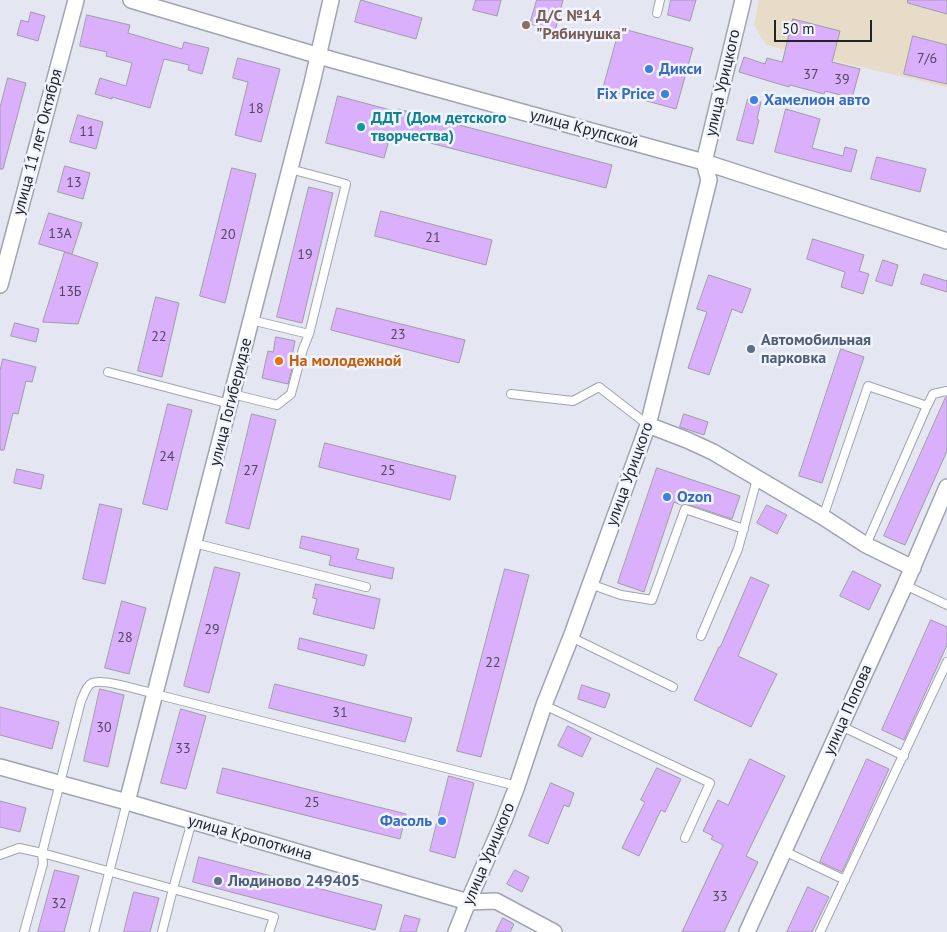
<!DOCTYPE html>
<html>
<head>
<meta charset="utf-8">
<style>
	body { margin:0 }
	#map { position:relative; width:947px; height:932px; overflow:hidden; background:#e4e7f2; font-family:"PT Sans",sans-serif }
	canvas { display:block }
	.scale { position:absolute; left:774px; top:20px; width:98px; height:22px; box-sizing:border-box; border:2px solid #232428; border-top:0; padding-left:6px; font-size:15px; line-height:18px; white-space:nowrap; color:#232428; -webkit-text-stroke:4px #f1f4ff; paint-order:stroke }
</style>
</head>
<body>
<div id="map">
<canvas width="947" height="932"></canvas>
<div class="scale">50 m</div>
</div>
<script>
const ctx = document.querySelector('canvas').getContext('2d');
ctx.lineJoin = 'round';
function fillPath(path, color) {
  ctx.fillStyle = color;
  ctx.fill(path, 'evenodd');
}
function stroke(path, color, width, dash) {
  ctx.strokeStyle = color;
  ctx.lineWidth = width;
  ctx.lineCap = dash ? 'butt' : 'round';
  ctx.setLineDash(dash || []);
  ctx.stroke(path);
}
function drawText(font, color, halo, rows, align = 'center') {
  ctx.font = font + ' "PT Sans",sans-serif';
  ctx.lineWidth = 5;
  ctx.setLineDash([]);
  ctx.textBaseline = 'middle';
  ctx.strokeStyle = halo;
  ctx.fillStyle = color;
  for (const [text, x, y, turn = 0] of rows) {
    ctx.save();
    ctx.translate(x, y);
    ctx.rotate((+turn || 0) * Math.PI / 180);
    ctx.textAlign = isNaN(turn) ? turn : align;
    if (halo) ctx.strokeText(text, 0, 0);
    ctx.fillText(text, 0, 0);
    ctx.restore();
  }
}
fillPath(new Path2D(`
	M759 0H947V87L766 45 754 25Z`), '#e7dcc7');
const building = new Path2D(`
	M361 0 422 18 416 39 355 22Z
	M476 0H501L497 16 473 10Z
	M537 0H563L555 31 530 24Z
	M671 0H696L690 21 668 15Z
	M908 0H947V14L908 3Z
	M31 12 45 16 38 41 17 35 21 20 28 22Z
	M87 15 130 25 128 33 182 49 184 42 209 48 202 74 188 70 189 65 164 59 150 108 112 97V99L95 94 100 78 126 86 132 63 106 56 107 52 80 46Z
	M793 19 840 31 832 62 860 69 852 98 825 91 824 94 790 85 789 87 739 72 744 57 765 64 767 58 782 62Z
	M620 28 693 48 676 109 603 89Z
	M913 36 947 45V84L904 74Z
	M238 58 280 69 261 142 235 135 248 82 233 78Z
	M8 78 26 83 3 169H0V108Z
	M338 96 398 112V109L612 165 606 188 391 133 384 158 326 143Z
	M748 99 761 102 757 119 759 120 753 144 737 140Z
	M786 109 820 119 812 148 843 156 845 147 857 150 851 172 775 152Z
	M78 115 103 122 96 149 70 142Z
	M877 157 926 169 920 192 871 179Z
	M65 166 90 173 83 199 58 192Z
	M232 168 256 174 225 303 200 296Z
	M309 187 333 193 302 323 277 317Z
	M381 211 492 240 486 265 375 236Z
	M49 213 82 223 72 254 39 244Z
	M813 239 864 255 859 271 869 274 863 294 841 287 845 272 807 259Z
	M65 252 98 263 78 324 43 322Z
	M883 260 898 265 892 286 876 281Z
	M924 274 947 281V292L921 284Z
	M709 275 751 289 742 313 732 309 709 375 688 368 707 312 697 309Z
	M156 297 179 303 162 377 138 371Z
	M337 308 465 340 459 363 331 330Z
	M15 323 39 329 36 342 11 336Z
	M276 337 295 341 292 356 295 357 288 384 262 378 268 351 273 352Z
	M841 349 864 357 822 483 799 476Z
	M3 359 36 367 32 382 26 381 18 414 13 413 4 450H0V371Z
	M946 397H947V451L905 545 884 536Z
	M168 404 192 410 167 510 143 504Z
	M252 414 276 420 249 529 226 523Z
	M684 414 708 422 704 435 680 427Z
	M325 443 456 476 450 500 319 467Z
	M657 468 740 496 732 519 687 504 681 505 674 502 644 592 618 583Z
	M17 469 44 475 41 489 14 483Z
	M100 504 122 509 105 584 83 579Z
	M767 505 787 515 777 534 757 523Z
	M302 536 359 549 356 559 394 568 392 579 329 565 331 556 300 548Z
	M215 567 240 573 209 693 184 686Z
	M505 569 529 575 481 757 457 751Z
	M853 571 881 585 869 610 840 596Z
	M751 577 769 585 738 656 777 674 751 727 694 700 719 647H720Z
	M316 584 380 599 374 629 313 614 317 599 313 598Z
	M122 601 146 608 129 674 105 668Z
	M931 620 947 627V645L904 740 882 730Z
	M300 638 367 655 364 666 298 649Z
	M275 684 412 718 405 742 269 708Z
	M582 685 610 694 605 708 578 699Z
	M100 689 124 695 108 767 84 761Z
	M0 707 59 722 52 749 0 735Z
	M181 709 206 716 186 789 161 783Z
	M568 726 591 738 582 757 558 746Z
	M750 759 785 776 746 856 758 862 724 932H682L723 845 711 839 713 836 703 831 718 800 728 805Z
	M867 759 889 769 842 872 820 862Z
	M223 768 406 814 400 839 217 793Z
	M657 768 681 779 665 812 661 810 639 856 622 848 645 802 641 800Z
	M449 776 474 783 455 858 430 851Z
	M551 783 574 793 569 807 564 805 548 844 529 836Z
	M0 801 26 808 20 832 0 827Z
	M199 857 382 905 375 930 193 882Z
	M55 870 79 876 64 932H38Z
	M515 870 529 877 522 892 507 884Z
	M808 887 829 897 812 932H787Z
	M134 892 159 898 150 932H124Z
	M405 915 420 919 416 932H400Z
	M503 918 514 924 510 932H496Z`);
fillPath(building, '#dab0fd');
stroke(building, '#a09ba4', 1);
const service = new Path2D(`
	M657 13 660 0
	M251 320 309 334 346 184 290 169
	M108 372 230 404
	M232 394 277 405 291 394 303 349 309 334
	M511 394 573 401 599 387 648 425
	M927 406 933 394 947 391
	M823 517 868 386 927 406 866 545
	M194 543 366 587
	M590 584 621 595 652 600 685 509 744 529
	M905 585 947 605
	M701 636 738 549 757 479
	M571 637 673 687
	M544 705 710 783 685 838
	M841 726 904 756
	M192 821 173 889 42 853 81 701C84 695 86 686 92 683 102 678 143 691 155 694L517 786
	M784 851 845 880
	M0 855 19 848 42 853 43 864 24 932
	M94 932 127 802
	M162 932 173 889 274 917 269 932
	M820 932 947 662`);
const minor = new Path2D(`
	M131 0 333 60 704 162 947 241
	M0 285 76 0
	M648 425 687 440 713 452 823 517 866 545 913 568
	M0 767 127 802 468 902 496 901 554 932
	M127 802 312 83 331 0
	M456 932 468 902 504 820 517 786 544 705 571 637 648 425 709 180 704 162 743 0
	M747 932 905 585 947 487`);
stroke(service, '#a1a4ae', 10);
stroke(minor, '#a1a4ae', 18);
stroke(service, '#fff', 8);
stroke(minor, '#fff', 15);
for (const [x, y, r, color] of [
	[526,25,5,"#8d6e63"],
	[649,69,5,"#3f7fe0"],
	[665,94,5,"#3f7fe0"],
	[754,100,5,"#3f7fe0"],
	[361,127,5,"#0f9aa8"],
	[751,349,5,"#5c6f8a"],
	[279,361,5,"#e8710a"],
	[667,497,5,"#3f7fe0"],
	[442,821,5,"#3f7fe0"],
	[218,881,5,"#5c6f8a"]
]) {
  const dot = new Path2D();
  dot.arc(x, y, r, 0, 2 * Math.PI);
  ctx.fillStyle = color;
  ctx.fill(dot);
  stroke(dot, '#f1f4ff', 2);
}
drawText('14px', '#51475d', null, [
	["7/6",927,59],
	["37",811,75],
	["39",842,80],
	["18",256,109],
	["11",87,132],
	["13",74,183],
	["13А",60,234],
	["20",228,235],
	["21",433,238],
	["19",305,255],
	["13Б",70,292],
	["23",398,335],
	["22",159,337],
	["24",167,457],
	["27",251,471],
	["25",388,471],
	["29",212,630],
	["28",125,638],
	["22",493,663],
	["31",340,713],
	["30",104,728],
	["33",183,749],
	["25",312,803],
	["33",720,897],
	["32",59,904]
]);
drawText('bold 16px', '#785e54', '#f1f4ff', [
	["Д/С №14",536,16],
	["\"Рябинушка\"",536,34]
], 'left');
drawText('bold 16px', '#366cbe', '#f1f4ff', [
	["Дикси",659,69],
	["Fix Price",655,94,"right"],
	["Хамелион авто",764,100],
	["Ozon",677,497],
	["Фасоль",432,821,"right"]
], 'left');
drawText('16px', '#232428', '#f1f4ff', [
	["улица Урицкого",723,83,-77],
	["улица Крупской",584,129,15],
	["улица 11 лет Октября",38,142,-75],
	["улица Гогиберидзе",231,402,-76],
	["улица Урицкого",630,474,-70],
	["улица Попова",848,710,-66],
	["улица Кропоткина",250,838,16],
	["улица Урицкого",489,854,-67]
]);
drawText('bold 16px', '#0d838f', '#f1f4ff', [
	["ДДТ (Дом детского",371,118],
	["творчества)",371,136]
], 'left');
drawText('bold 16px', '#4e5e75', '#f1f4ff', [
	["Автомобильная",761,340],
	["парковка",761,358],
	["Людиново 249405",228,881]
], 'left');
drawText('bold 16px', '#c56008', '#f1f4ff', [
	["На молодежной",289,361]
], 'left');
</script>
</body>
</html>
